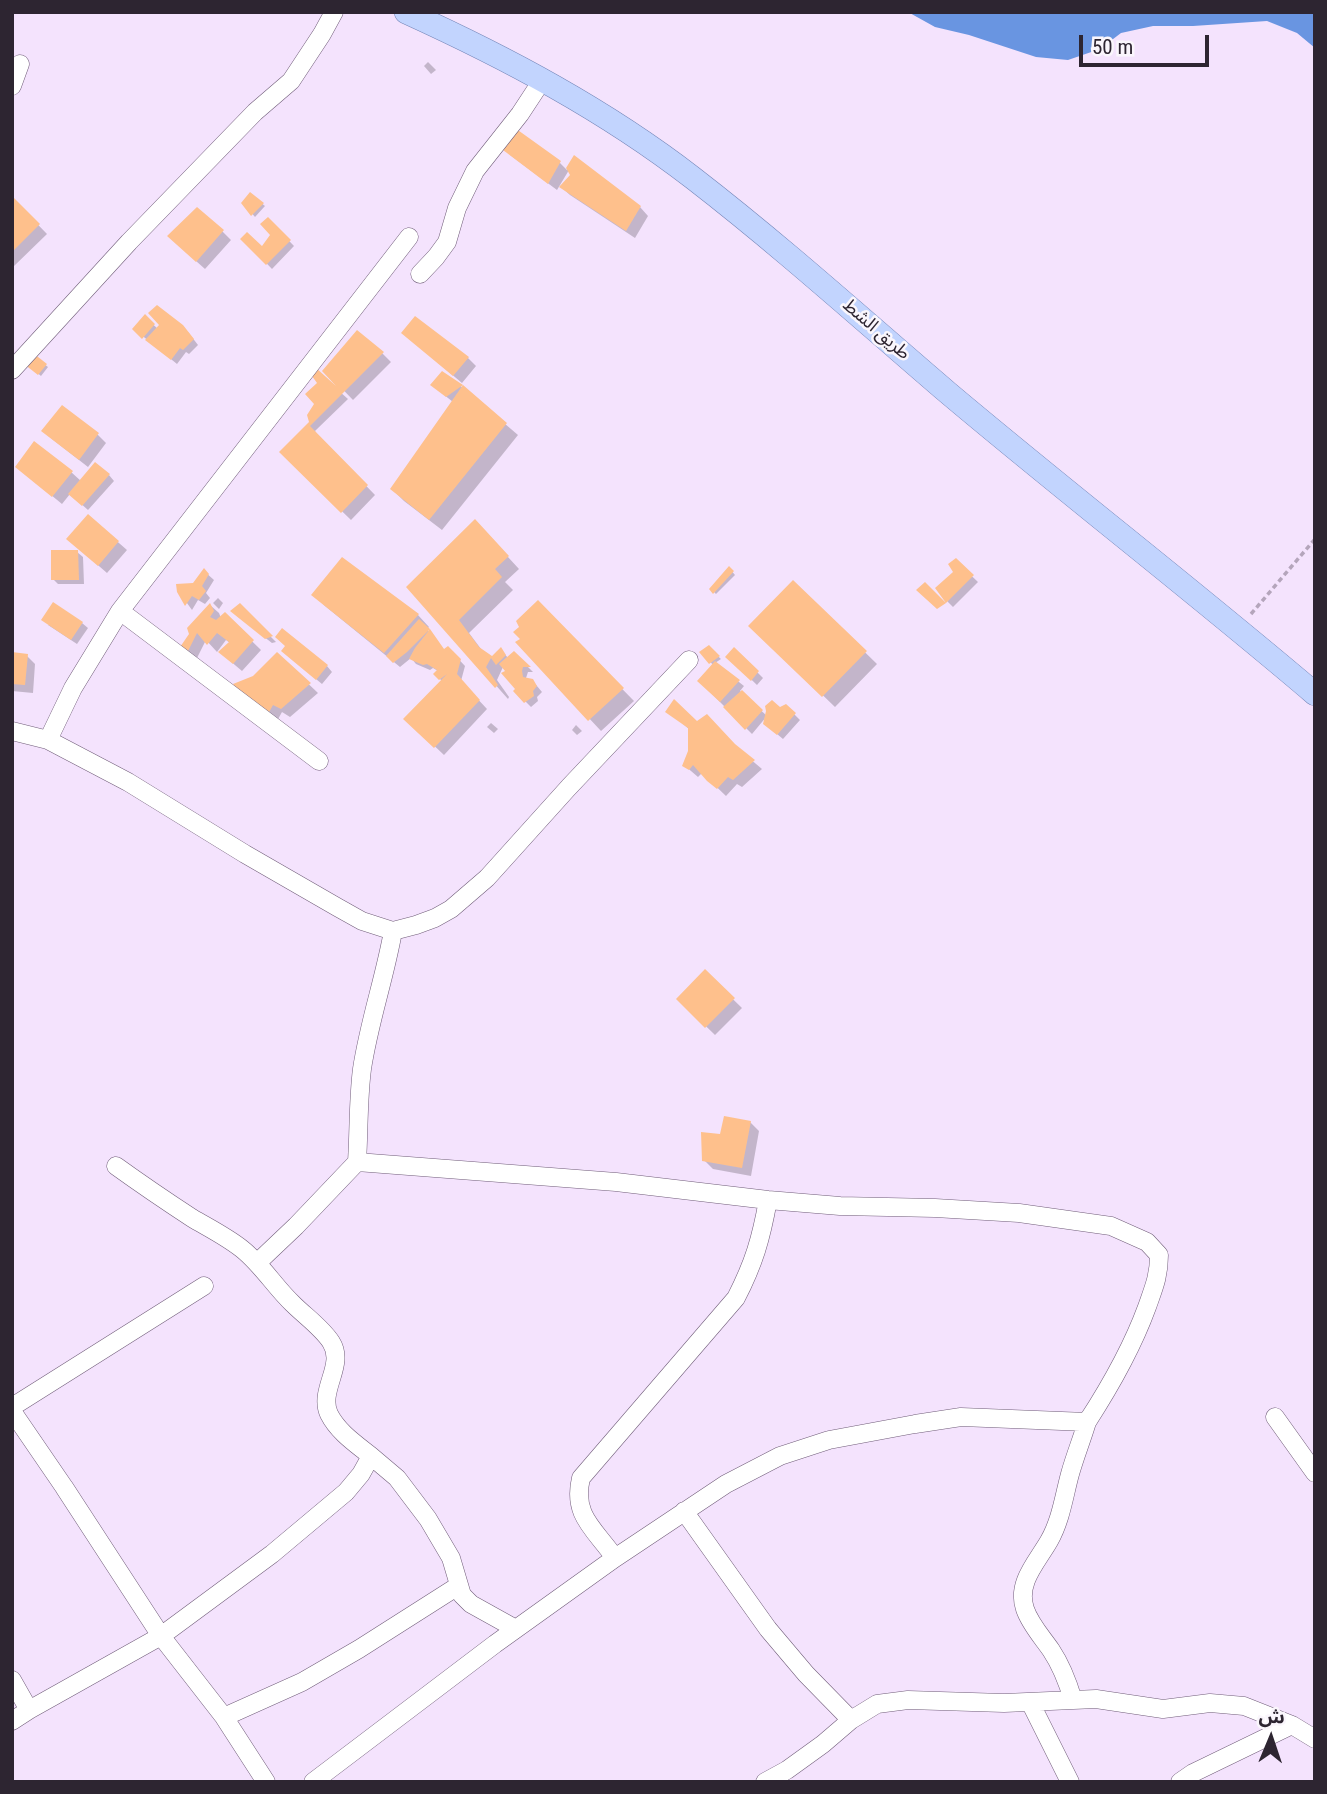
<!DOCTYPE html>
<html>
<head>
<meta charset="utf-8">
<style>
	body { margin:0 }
	#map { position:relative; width:1327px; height:1794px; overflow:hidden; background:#f4e3fd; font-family:"Roboto Condensed","Noto Sans Arabic",sans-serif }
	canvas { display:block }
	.frame { position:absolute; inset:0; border:14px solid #2d2531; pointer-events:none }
	.north { position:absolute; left:1236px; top:1703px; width:70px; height:70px; -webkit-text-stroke:5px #faf6fc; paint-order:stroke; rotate:2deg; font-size:19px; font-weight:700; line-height:28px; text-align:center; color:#2d2531 }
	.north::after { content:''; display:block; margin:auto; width:24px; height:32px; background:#2d2531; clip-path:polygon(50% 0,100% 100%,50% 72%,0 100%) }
	.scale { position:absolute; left:1079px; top:35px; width:130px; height:32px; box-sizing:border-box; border:4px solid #2d2531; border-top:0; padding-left:9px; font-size:21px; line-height:24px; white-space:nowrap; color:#2d2531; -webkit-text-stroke:5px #faf6fc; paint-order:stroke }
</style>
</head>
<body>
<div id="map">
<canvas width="1327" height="1794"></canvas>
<div class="frame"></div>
<div class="north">ش</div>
<div class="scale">50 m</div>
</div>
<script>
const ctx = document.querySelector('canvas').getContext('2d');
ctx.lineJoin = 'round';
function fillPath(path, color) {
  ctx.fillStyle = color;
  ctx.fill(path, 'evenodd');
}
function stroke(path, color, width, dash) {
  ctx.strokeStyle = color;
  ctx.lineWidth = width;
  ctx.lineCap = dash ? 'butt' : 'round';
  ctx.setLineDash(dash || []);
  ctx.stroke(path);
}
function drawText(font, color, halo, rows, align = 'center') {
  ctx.font = font + ' "Roboto Condensed","Noto Sans Arabic",sans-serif';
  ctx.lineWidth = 5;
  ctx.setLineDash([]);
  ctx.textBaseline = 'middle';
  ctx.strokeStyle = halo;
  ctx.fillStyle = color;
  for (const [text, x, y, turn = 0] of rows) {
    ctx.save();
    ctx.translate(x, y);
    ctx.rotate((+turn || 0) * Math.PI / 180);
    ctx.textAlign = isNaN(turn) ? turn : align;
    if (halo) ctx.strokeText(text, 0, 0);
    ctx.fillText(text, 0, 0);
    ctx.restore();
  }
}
fillPath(new Path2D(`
	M908 12H1315V48L1297 33 1267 21 1193 26H1153L1121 33 1100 49 1068 60 1036 57 969 35 935 27Z`), '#6995e1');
fillPath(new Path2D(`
	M428 62 436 70 431 74 424 66Z
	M510 155 560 163 567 170 574 157 640 207 648 216 635 238 570 195 561 187 572 175 569 170 557 190Z
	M250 194 265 206 255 217 243 203Z
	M13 199 47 234 12 268V200Z
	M268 219 294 246 272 269 243 239 262 248 272 235Z
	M222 231 231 240 205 269 178 245Z
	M145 317 158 329 188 332 198 345 189 354 186 352 177 364 134 329Z
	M412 341 468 358 476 366 462 383Z
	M382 353 391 362 353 400 325 371Z
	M34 356 48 367 41 376 27 364Z
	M314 369 348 399 315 431 318 436 375 495 351 520 281 452 311 423 320 383Z
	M442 374 462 387 518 435 442 530 404 501 392 489 453 402 438 390Z
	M62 407 98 435 106 443 88 467 52 439 43 431Z
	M17 467 71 472 81 481 109 475 114 481 88 510 70 494 62 504Z
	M88 516 127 550 107 573 77 547Z
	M486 533 519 569 505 582 513 590 469 633 484 653 491 657 503 652 508 658 514 653 533 672H528L526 678 532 680 542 692 537 697 538 701 531 707 515 691 517 689 503 667 497 680 509 697 508 699 409 587Z
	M77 552 83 557 84 584H58L53 579Z
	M956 561 978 582 953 607 947 601 956 572Z
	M729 568 735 575 716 594 711 589Z
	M204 571 214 580 206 593 210 598 205 604 198 600 192 610 179 592 194 585Z
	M793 582 877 664 835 707 751 626Z
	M314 595 418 615 429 627 427 629 445 651 448 648 465 666 461 681 487 709 444 755 406 719 442 681 435 674 438 671 433 668 430 670 416 664 411 658 400 667 325 606Z
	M218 598 223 603 219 609 213 603Z
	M538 603 634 701 601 731 518 642 522 639Z
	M210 605 219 613 221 618 225 615 261 650 242 671 229 660 230 643 226 640 217 652 206 640 194 664 180 650Z
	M240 606 276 642 272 643 237 616Z
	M82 623 88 628 77 644 48 625Z
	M708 647 721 659 715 663 744 686 740 691 767 716 786 706 800 720 783 739 771 729 767 716 752 734 699 681 713 665 702 652Z
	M735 650 763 678 757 685 728 657Z
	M12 654 27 656 35 664 33 693 12 691Z
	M277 654 318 693 290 717 282 712 277 721 257 709 254 677Z
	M288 656 327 666 332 672 322 684Z
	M668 711 697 723 736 747 762 769 742 787 737 784 726 796 702 773 698 777 684 765 690 752V730Z
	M491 723 498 729 494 733 487 727Z
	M576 725 582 731 577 735 572 730Z
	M705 972 742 1008 715 1035 678 999Z
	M750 1122 759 1131 751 1176 713 1169 704 1160 722 1136Z`), '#0003');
fillPath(new Path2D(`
	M515 128 561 161 548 184 499 147Z
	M574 155 641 206 626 231 559 187 570 175 566 168Z
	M250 192 264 203 251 216 241 203Z
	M12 196 40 224 12 252Z
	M197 207 224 230 196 262 167 236Z
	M268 217 291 240 266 265 240 239 247 232 262 246 270 235 260 224Z
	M157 305 183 325 194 339 183 350 180 348 171 360 145 340 159 325 148 313Z
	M145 314 155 324 142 339 132 329Z
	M415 316 469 357 453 376 401 333Z
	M357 330 384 352 310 426 368 485 341 513 279 452 309 422 307 415 314 404 305 394 317 383 307 369 315 367 336 386 322 371Z
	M33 353 47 364 38 375 24 364Z
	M442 371 463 385 446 397 430 385Z
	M463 385 507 423 429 520 390 489Z
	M62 405 99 433 79 460 41 431Z
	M34 441 73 471 52 497 15 467Z
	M95 462 110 474 82 506 68 494Z
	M88 514 119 541 98 566 66 539Z
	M475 519 509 556 495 569 502 577 459 620 479 647 492 656 501 647 506 655 496 665 491 658 486 667 498 685 495 688 406 587Z
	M51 550H78L79 580H51Z
	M342 557 419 614 384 653 311 595Z
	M956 558 974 575 946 603 935 588 953 572 948 564Z
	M729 566 734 571 713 594 709 589Z
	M204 568 209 574 202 586 206 591 199 600 192 596 185 606 177 592 176 584 193 583Z
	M793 580 867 651 822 697 748 626Z
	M925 582 946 603 937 609 916 590Z
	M538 600 624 688 588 721 515 642 520 639 513 632 519 627 516 621Z
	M53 602 83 622 71 640 41 620Z
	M210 603 214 611 210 617 216 620 225 612 254 640 233 664 218 652 229 642 217 633 207 645 197 633 185 657 178 650 189 634 187 628Z
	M240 603 273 636 265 639 230 611Z
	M419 619 430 629 444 649 448 646 461 659 457 674 480 700 434 748 403 719 447 674 439 680 433 674 437 670 427 664 423 665 409 659 415 648 430 629 407 652 393 663 386 656Z
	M282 628 328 665 316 680 281 651 285 646 275 637Z
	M709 645 720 656 709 664 699 652Z
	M734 647 759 671 751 681 725 657Z
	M514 651 531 667H523L522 671 523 677 533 679 537 686 533 691 534 696 524 703 513 691 515 689 501 673 505 671 499 664Z
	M12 652 28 654 25 685 12 684Z
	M277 652 311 683 281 709 273 705 268 714 246 701 233 684 253 676Z
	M715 661 740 680 720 702 697 681Z
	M742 690 763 710 745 730 723 707Z
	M674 699 697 721 707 714 735 744 755 760 733 780 728 777 717 789 707 781 693 765 689 770 682 766 688 751V728L665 712Z
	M772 700 780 707 786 704 796 713 777 735 763 724 766 711 765 706Z
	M705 969 735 998 705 1028 676 999Z
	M724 1116 751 1121 742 1168 702 1161 701 1132 720 1134Z`), '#fec08c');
const minor = new Path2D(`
	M12 86 20 64
	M420 274 436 257 447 242 457 208 475 171 520 114 543 79
	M12 370 129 242 255 112 291 81 322 34 334 12
	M120 611 319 761
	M12 731 48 740 128 782 245 854 337 907 362 921 393 931 416 925 435 918 451 909 487 878 569 787 689 660
	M48 740 73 688 120 611 409 237
	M257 1263 296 1226 357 1162C359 1131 358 1100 362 1069 369 1022 385 977 393 931
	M12 1407 204 1286
	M12 1411 64 1487 161 1636 224 1717 266 1782
	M1275 1417 1315 1473
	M371 1456 397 1478 428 1519 451 1558 462 1595 471 1604 516 1629
	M684 1511 768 1629 806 1674 851 1720
	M615 1558C595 1529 572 1516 581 1478L736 1298C754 1263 761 1239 768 1200
	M12 1680 29 1710
	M1073 1700C1068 1683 1061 1665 1051 1650 1042 1637 1030 1624 1025 1609 1016 1583 1037 1562 1049 1541 1061 1520 1064 1496 1070 1474 1075 1456 1082 1439 1087 1422
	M1030 1702 1070 1782
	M224 1717 302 1682 359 1649 458 1586
	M12 1721 29 1710 161 1636 272 1554 346 1492 361 1474 371 1456C356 1444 338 1432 329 1414 318 1390 346 1365 331 1342 322 1328 305 1316 293 1304 275 1287 262 1265 242 1249 227 1237 209 1228 192 1218 166 1201 141 1184 116 1166
	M313 1782 495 1644 615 1558 726 1484 780 1456 829 1440 915 1424 961 1417 1087 1422C1111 1385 1132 1348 1147 1307 1154 1287 1159 1276 1159 1255L1147 1242 1111 1226 1019 1213 935 1208 840 1206 768 1200 616 1182 357 1162
	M765 1782 787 1770 823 1744 851 1720 877 1704 908 1700 1004 1703 1096 1699 1163 1709 1210 1703 1244 1706 1292 1725 1315 1739
	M1180 1782 1193 1773 1292 1725`);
const major = new Path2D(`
	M406 12C507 58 605 110 693 178 781 246 863 320 947 392 1068 494 1194 591 1315 694`);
stroke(minor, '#705d79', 19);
stroke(major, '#7384b6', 24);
stroke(new Path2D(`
	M1251 614 1315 539`), '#b4a5bb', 3.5, [5, 3.5]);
stroke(minor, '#fff', 18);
stroke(major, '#c2d4fe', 23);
drawText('18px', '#2d2531', '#faf6fc', [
	["طريق الشط",876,330,41]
]);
</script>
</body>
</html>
